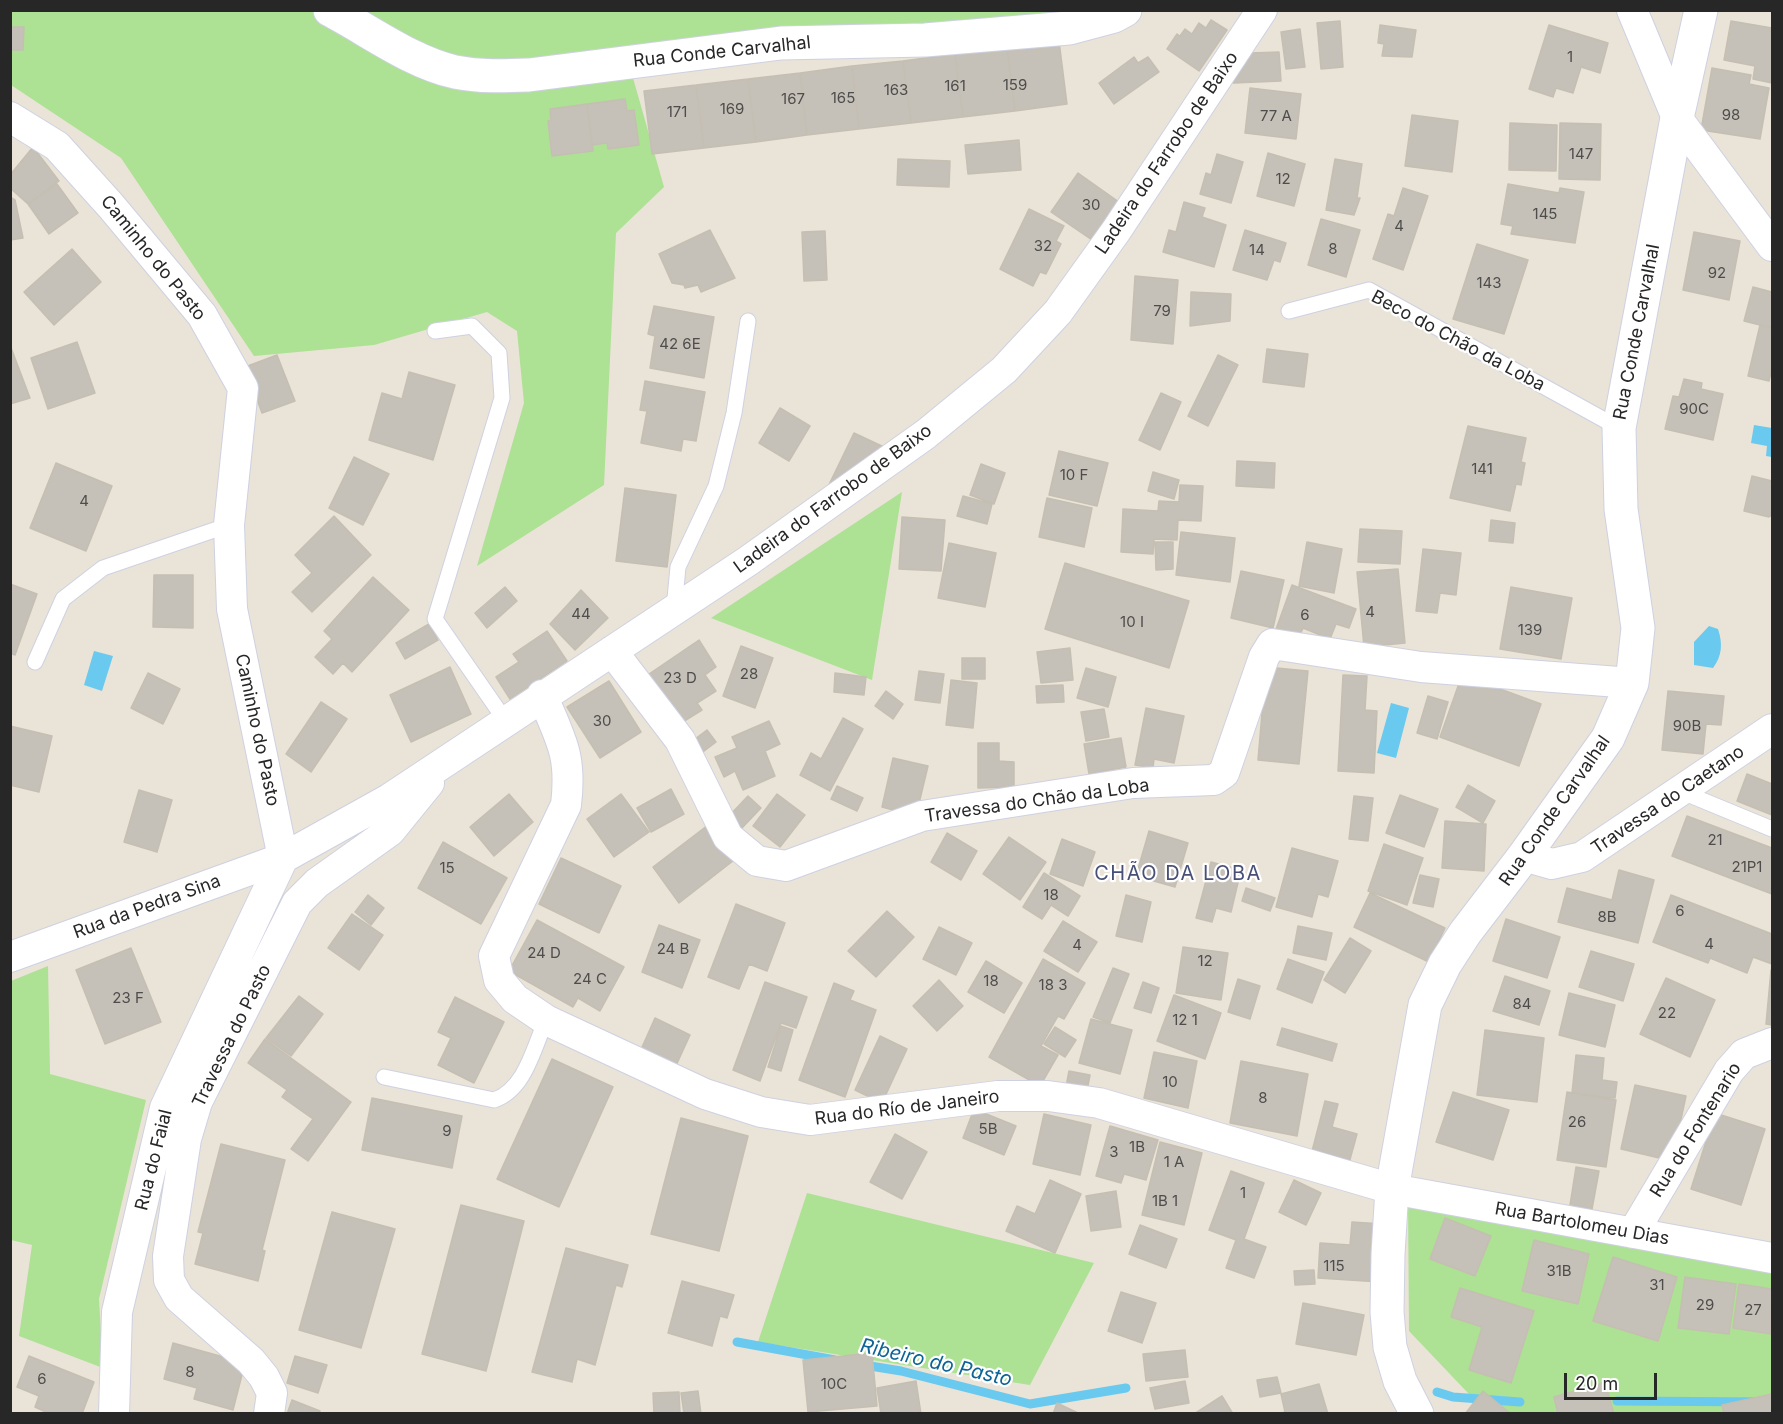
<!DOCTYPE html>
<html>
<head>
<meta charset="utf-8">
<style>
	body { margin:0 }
	#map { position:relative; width:1783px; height:1424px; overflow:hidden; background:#eae3d8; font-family:Inter,sans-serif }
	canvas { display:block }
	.frame { position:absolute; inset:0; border:12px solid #272727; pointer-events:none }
	.scale { position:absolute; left:1564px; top:1373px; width:93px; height:27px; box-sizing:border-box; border:3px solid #272727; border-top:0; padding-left:8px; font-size:18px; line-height:21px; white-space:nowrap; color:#272727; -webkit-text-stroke:4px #fff; paint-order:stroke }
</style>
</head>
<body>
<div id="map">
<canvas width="1783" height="1424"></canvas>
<div class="frame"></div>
<div class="scale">20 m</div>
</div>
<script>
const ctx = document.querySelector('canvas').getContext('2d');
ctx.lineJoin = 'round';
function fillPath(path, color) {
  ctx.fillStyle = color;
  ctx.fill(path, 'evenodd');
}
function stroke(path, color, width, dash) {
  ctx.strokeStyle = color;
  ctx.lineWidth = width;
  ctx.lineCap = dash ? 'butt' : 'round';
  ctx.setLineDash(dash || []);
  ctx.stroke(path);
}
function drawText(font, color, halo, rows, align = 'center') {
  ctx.font = font + ' Inter,sans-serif';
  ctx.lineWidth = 4.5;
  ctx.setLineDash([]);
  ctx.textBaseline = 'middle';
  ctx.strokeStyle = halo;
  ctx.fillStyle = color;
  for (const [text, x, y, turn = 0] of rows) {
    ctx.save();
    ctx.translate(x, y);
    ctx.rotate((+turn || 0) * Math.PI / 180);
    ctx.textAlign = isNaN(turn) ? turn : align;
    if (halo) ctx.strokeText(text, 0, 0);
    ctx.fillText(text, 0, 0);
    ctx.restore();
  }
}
fillPath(new Path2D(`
	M12 11H1125L631 71 664 187 616 233 604 485 477 566 524 403 517 331 487 312 374 345 254 356 121 158 11 85Z
	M902 492 872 680 711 618Z
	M48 966 50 1074 146 1100 99 1299 103 1368 19 1336 32 1245 11 1240V981Z
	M807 1193 1094 1263 1030 1385 758 1342Z
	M1408 1200 1772 1268V1413H1487L1409 1331Z`), '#ade194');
fillPath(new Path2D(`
	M1754 425 1772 428V457L1766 456 1767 446 1751 443Z
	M1709 626 1718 629C1723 644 1722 656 1713 668L1694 665V642Z
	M94 651 113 656 102 691 84 685Z
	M1391 703 1409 708 1396 758 1377 753Z`), '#6ac9ee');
stroke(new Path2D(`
	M737 1342 835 1360
	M864 1365 901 1371 1030 1404 1126 1388
	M1437 1392 1453 1397 1520 1402
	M1617 1401 1772 1402`), '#6ac9ee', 9);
const building = new Path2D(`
	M1211 20 1227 30 1199 71 1167 49 1177 34 1180 36 1185 29 1192 34 1199 23 1206 28Z
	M1340 21 1343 67 1321 69 1317 23Z
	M1731 21 1772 28V83L1753 79 1755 66 1724 60Z
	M1380 25 1416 30 1412 57 1382 56 1384 44 1378 43Z
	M1549 25 1608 43 1600 73 1581 67 1573 93 1556 88 1553 97 1529 89Z
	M10 27H24L23 50H10Z
	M1300 29 1305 67 1286 69 1281 32Z
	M1059 41 1067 104 1015 111 1007 48Z
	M1007 48 1015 111 963 117 955 54Z
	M1279 52 1281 81 1233 83 1251 53Z
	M955 54 963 117 911 123 903 61Z
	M1134 57 1138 63 1148 57 1159 72 1114 104 1099 83Z
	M903 61 911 123 859 129 852 66Z
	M852 66 859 129 807 135 800 73Z
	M1712 68 1751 75 1749 84 1769 88 1760 139 1701 130Z
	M800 73 807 135 756 142 748 79Z
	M748 79 756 142 704 148 696 85Z
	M696 85 704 148 652 154 644 91Z
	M1250 88 1301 94 1296 139 1245 133Z
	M625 99 627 111 634 110 639 145 608 149 607 143 592 145 587 104Z
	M587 104 593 151 552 156 548 121H551L550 109Z
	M1412 115 1458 121 1452 172 1405 166Z
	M1510 123 1557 125 1556 171 1509 170Z
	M1560 123 1601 124 1600 180 1559 179Z
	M1019 140 1021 170 968 174 965 145Z
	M33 147 59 181 28 204 10 188V175Z
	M1268 153 1305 164 1294 206 1257 196Z
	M1217 154 1243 162 1231 203 1200 194 1206 173 1211 175Z
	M898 159 950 161 949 187 897 185Z
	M1335 159 1362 164 1357 198H1360L1354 215 1326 210Z
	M1078 173 1119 202 1092 240 1051 212Z
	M57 184 78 213 49 234 28 204Z
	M1508 184 1559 193 1560 188 1584 192 1575 243 1511 234 1513 226 1501 224Z
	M1403 188 1428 196 1403 270 1373 259 1388 214 1394 216Z
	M10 197 15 200 23 238 10 240Z
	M1184 202 1205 208 1202 217 1226 225 1214 267 1163 252 1169 230 1176 232Z
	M1029 209 1064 226 1056 241 1061 244 1046 274 1040 272 1033 286 1000 269Z
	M1321 219 1360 230 1346 277 1308 265Z
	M710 230 735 278 701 292 698 285 685 288 684 285 672 283 659 254Z
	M1245 230 1286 243 1280 262 1274 260 1267 280 1233 270Z
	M825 231 827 280 804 281 802 232Z
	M1694 232 1740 241 1729 300 1683 290Z
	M1477 244 1528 260 1504 334 1453 319Z
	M72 249 101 282 54 325 24 292Z
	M1135 276 1178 280 1173 344 1131 340Z
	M1753 287 1772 292V328L1744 321Z
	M1191 292 1231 294 1230 321 1190 326Z
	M654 306 714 317 704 378 650 368 655 336 648 334Z
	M1760 325 1772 328V369L1769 381 1748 376Z
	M77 342 95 393 48 409 31 358Z
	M10 345 30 398 10 404Z
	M1267 349 1308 354 1304 387 1263 382Z
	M277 355 295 401 262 413 245 367Z
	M1218 355 1238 365 1208 426 1188 416Z
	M409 372 455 385 433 460 369 440 382 393 402 399Z
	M1684 379 1702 383 1701 389 1723 394 1713 440 1665 429 1673 396 1679 397Z
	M645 381 705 392 696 441 683 439 681 451 641 443 647 411 640 410Z
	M1161 393 1181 402 1160 450 1139 440Z
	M780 408 810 426 789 461 759 443Z
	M1468 426 1526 438 1521 462 1525 463 1521 485 1516 484 1510 511 1450 498Z
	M854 433 886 448 824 495Z
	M1059 451 1108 463 1097 506 1049 495Z
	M354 457 389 474 363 525 329 508Z
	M1237 461 1275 463 1274 488 1236 486Z
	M56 463 112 486 86 551 30 528Z
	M981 464 1005 473 994 504 970 495Z
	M1153 472 1179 480 1174 499 1148 491Z
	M1752 476 1772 481V515L1769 517 1744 511Z
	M1180 485 1203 486 1201 521 1178 520 1177 540 1154 539 1153 554 1121 552 1123 509 1158 511 1159 501 1179 502Z
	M625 488 676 495 667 567 616 561Z
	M963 496 992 504 987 524 957 516Z
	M1047 498 1092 508 1084 547 1039 537Z
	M334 516 371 555 312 612 292 592 312 573 295 555Z
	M902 517 945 520 941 571 899 569Z
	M1491 520 1515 523 1513 543 1489 541Z
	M1360 529 1402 531 1400 564 1358 562Z
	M1181 532 1235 538 1230 582 1176 575Z
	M1155 542H1173V569L1156 570Z
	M1307 542 1342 549 1334 593 1299 586Z
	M949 543 996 553 985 607 938 598Z
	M1423 549 1461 553 1456 595 1440 593 1437 613 1416 611Z
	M1065 563 1189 601 1169 668 1045 629Z
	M1398 569 1405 643 1364 647 1357 572Z
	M1241 571 1284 580 1273 628 1231 618Z
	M154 575H193V628L153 627Z
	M373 577 409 610 352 672 343 663 333 674 315 657 332 639 324 631Z
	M10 584 37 594 15 655 10 653Z
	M1292 585 1356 609 1349 628 1336 624 1330 639 1303 628 1298 640 1275 632Z
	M505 587 517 601 487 628 475 613Z
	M1511 587 1572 598 1561 659 1500 649Z
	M581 590 608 618 575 650 550 624Z
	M429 624 438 640 405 659 396 643Z
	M547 631 567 661 510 699 496 677 519 662 513 654Z
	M699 640 716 667 705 675 716 691 697 703 702 710 681 723 649 674Z
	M741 646 773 658 755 708 723 696Z
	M1070 648 1073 680 1041 683 1037 652Z
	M962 658H985V679H962Z
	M450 667 471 714 411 742 390 695Z
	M1266 667 1308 671 1299 764 1258 760Z
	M1086 668 1116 677 1108 707 1077 698Z
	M919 671 944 674 940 703 915 700Z
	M148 673 180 689 163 724 131 708Z
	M835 673 866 677 864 695 834 692Z
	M1343 675 1367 676 1365 710 1377 711 1374 773 1338 771Z
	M1462 675 1541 704 1519 766 1440 737Z
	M951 680 977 683 973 728 946 725Z
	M609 681 641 732 600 758 567 707Z
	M1063 685 1064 702 1037 703 1036 686Z
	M886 691 903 704 893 719 875 706Z
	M1668 691 1724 696 1721 725 1706 724 1703 754 1662 750Z
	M1428 696 1448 702 1437 739 1417 733Z
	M321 702 347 719 311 772 286 754Z
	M1146 708 1184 716 1174 763 1154 759 1153 768 1135 765Z
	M1104 709 1109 737 1086 741 1081 712Z
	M843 718 863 729 830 791 800 775 811 753 821 759Z
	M769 721 780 744 765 751 775 776 743 790 735 771 724 777 715 757 737 748 732 737Z
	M10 726 52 736 39 792 10 785Z
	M707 730 716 742 695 758 687 745Z
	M1121 738 1126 767 1089 774 1084 744Z
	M978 743H999V761L1014 762V787L978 788Z
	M893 758 928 766 916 816 882 807Z
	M1747 774 1772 784V815L1737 801Z
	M1468 785 1495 801 1483 823 1456 807Z
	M837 786 863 798 857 811 831 799Z
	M671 789 684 814 651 832 637 808Z
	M139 790 172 800 157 852 124 842Z
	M509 794 533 822 494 856 470 827Z
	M621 794 649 832 614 857 587 819Z
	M777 794 805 815 780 847 753 826Z
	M1400 795 1438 809 1424 847 1386 833Z
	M748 796 761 808 741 829 728 817Z
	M1354 796 1373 798 1368 841 1349 839Z
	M1687 816 1772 848V894L1672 856Z
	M1445 821 1486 824 1484 871 1442 868Z
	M712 822 738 857 679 903 653 867Z
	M1149 831 1188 843 1175 887 1136 876Z
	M947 833 977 851 961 880 931 862Z
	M1009 837 1046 862 1020 900 983 874Z
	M1062 839 1095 852 1083 886 1050 874Z
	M443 842 507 878 481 924 418 888Z
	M1384 844 1423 858 1407 905 1368 891Z
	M1292 848 1338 861 1328 897 1318 894 1312 917 1276 907Z
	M561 858 621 886 599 933 539 904Z
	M1211 862 1241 870 1231 912 1216 908 1212 922 1196 918Z
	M1619 870 1654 880 1638 943 1558 922 1567 888 1612 900Z
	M1044 873 1080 896 1068 916 1051 905 1042 919 1023 907Z
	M1420 875 1439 879 1433 907 1413 903Z
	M1246 888 1275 898 1270 911 1242 901Z
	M1370 893 1445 928 1429 962 1354 927Z
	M368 895 384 908 371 925 355 912Z
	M1126 895 1151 902 1142 942 1116 936Z
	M1671 895 1772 934V964L1753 957 1747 973 1710 958 1708 963 1653 942Z
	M736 904 785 923 767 971 749 964 739 989 708 977Z
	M887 911 914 937 876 977 848 951Z
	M352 914 383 935 359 970 328 948Z
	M1506 919 1560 937 1547 978 1493 961Z
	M537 920 624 967 600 1011 578 998 573 1007 509 971Z
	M1063 921 1097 942 1078 972 1044 951Z
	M659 925 700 940 682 988 642 972Z
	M1298 926 1332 933 1326 960 1293 953Z
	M939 927 972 943 956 975 923 959Z
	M1350 938 1371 951 1345 993 1324 980Z
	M1183 947 1228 953 1221 1000 1176 993Z
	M131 948 161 1022 105 1044 76 970Z
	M1591 951 1634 964 1623 1001 1579 987Z
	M1043 959 1085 983 1064 1019 1058 1016 1041 1046 1058 1055 1040 1086 989 1057Z
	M1288 959 1324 972 1312 1003 1277 989Z
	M986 961 1022 983 1004 1013 968 992Z
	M1113 968 1129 974 1110 1023 1093 1017Z
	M1771 970 1772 971V1025L1766 1024Z
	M1505 976 1550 991 1539 1025 1493 1011Z
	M1666 978 1715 1000 1690 1057 1640 1034Z
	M1238 979 1260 986 1250 1019 1228 1012Z
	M939 980 963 1006 937 1031 913 1006Z
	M765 982 807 997 796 1028 781 1023 760 1081 733 1070Z
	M1143 982 1159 988 1151 1013 1134 1008Z
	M834 983 854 991 850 1000 876 1010 845 1097 799 1080Z
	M1569 993 1615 1005 1605 1047 1559 1035Z
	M1174 995 1221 1013 1205 1059 1157 1041Z
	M299 996 323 1014 291 1056 266 1038Z
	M455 997 504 1022 474 1083 438 1065 451 1038 438 1032Z
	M655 1018 690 1035 674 1070 639 1054Z
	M1091 1019 1132 1030 1120 1074 1079 1063Z
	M781 1026 793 1030 781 1071 768 1067Z
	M1055 1027 1076 1040 1065 1057 1044 1044Z
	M1282 1028 1337 1044 1332 1061 1277 1045Z
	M1485 1030 1544 1038 1537 1102 1477 1095Z
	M880 1036 907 1049 882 1103 855 1090Z
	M265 1039 351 1102 308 1161 291 1149 313 1119 282 1097 287 1090 248 1063Z
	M1154 1052 1197 1061 1188 1108 1144 1098Z
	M1576 1055 1604 1058 1602 1080 1617 1082 1615 1098 1572 1093Z
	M552 1059 613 1087 559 1207 497 1179Z
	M1241 1061 1308 1074 1297 1136 1230 1123Z
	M1069 1071 1090 1075 1086 1096 1065 1092Z
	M1635 1085 1686 1096 1672 1161 1621 1149Z
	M1453 1092 1509 1110 1493 1160 1436 1142Z
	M1567 1092 1616 1100 1606 1167 1557 1160Z
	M372 1098 462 1116 452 1168 362 1150Z
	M1325 1101 1338 1104 1332 1127 1357 1134 1346 1174 1309 1163Z
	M974 1109 1016 1126 1004 1155 963 1138Z
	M1715 1113 1765 1129 1741 1205 1691 1189Z
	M1044 1114 1091 1125 1080 1175 1033 1164Z
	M681 1118 748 1136 719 1251 651 1234Z
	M1110 1126 1158 1140 1146 1180 1124 1174 1121 1183 1096 1176Z
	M895 1134 927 1152 902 1199 870 1182Z
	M1160 1142 1202 1153 1184 1225 1142 1215Z
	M221 1144 285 1160 262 1250 265 1251 258 1281 195 1264 203 1233 198 1232Z
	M1576 1167 1599 1171 1592 1209 1570 1205Z
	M1231 1171 1264 1183 1244 1239 1266 1247 1254 1278 1226 1268 1236 1240 1209 1230Z
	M1050 1180 1081 1194 1055 1253 1006 1231 1017 1206 1035 1214Z
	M1294 1180 1321 1193 1306 1225 1279 1212Z
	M1116 1191 1121 1227 1091 1231 1086 1196Z
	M461 1205 524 1221 486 1371 422 1354Z
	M332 1212 395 1229 361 1348 299 1330Z
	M1445 1218 1491 1236 1475 1276 1430 1259Z
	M1352 1222 1383 1224 1380 1282 1318 1278 1320 1243 1350 1245Z
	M1140 1225 1177 1239 1166 1268 1129 1254Z
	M1534 1240 1589 1254 1578 1304 1522 1291Z
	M566 1248 628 1265 622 1287 616 1285 595 1365 577 1359 572 1382 532 1372Z
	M1613 1257 1677 1277 1658 1341 1593 1321Z
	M1314 1270 1315 1284 1295 1285 1294 1271Z
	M1685 1277 1736 1284 1729 1334 1678 1328Z
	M682 1281 734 1295 727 1318 720 1316 712 1346 668 1333Z
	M1739 1284 1772 1289 1771 1334 1733 1328Z
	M1460 1288 1534 1311 1511 1383 1469 1370 1482 1327 1451 1317Z
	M1121 1292 1156 1303 1142 1343 1108 1331Z
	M1303 1303 1364 1315 1356 1355 1296 1344Z
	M173 1343 245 1363 233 1410 194 1399 197 1388 164 1379Z
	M1185 1350 1188 1377 1146 1381 1143 1354Z
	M872 1353 877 1406 808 1412 803 1360Z
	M29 1356 94 1382 82 1414H50L35 1407 39 1396 17 1387Z
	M295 1356 327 1365 318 1393 287 1383Z
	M1277 1377 1281 1393 1260 1397 1257 1380Z
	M916 1381 921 1414H881L877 1388Z
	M1185 1381 1189 1403 1155 1409 1150 1388Z
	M1605 1382 1614 1414H1558L1554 1397Z
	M1319 1384 1328 1414H1279L1285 1412 1281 1394Z
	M698 1391 701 1414H684L681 1393Z
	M1483 1391 1511 1414H1465Z
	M679 1392 680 1414H654L653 1393Z
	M1772 1394V1414H1724L1722 1405Z
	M1222 1396 1233 1414H1194Z
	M292 1400 320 1411 318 1414H287Z
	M1057 1403 1080 1414H1053Z`);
fillPath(building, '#c5c0b8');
stroke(building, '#c5bfb2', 1.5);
const service = new Path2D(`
	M1289 311 1369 290 1619 428
	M435 331 472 326 499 353 502 398 435 619 505 720
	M674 609 678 567 716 486 734 413 748 321
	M35 662 63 599 103 568 229 525
	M1680 791 1772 829
	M384 1077 494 1100C525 1090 534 1047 546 1020`);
const minor = new Path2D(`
	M1632 10 1677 118 1772 246
	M10 117 57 146 111 206 202 315 243 388 229 525 232 609 283 858
	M612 651 680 740 728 837 757 861 786 866 922 816 1133 783 1214 780 1224 773 1264 657 1272 644 1421 667 1632 683
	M542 695C561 740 572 755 566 805L494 956 499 980 515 999 546 1020 705 1094 761 1112 810 1120 998 1096H1048L1099 1103 1392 1189 1772 1258
	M1524 856 1552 864 1582 857 1772 729
	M10 957 283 858 389 799 748 561 926 434 1004 370 1058 312 1116 231 1262 10
	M1633 1233 1729 1071 1744 1054 1772 1043
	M114 1414 117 1312 165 1108 283 858
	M269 1414 272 1393 264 1377 251 1361 179 1298 169 1280 168 1256 186 1139 197 1102 297 903 317 883 390 831 429 783`);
const tertiary = new Path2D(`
	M1417 1414 1400 1381 1390 1347 1387 1312 1388 1254 1392 1189 1425 1005 1445 964 1465 933 1524 856 1608 738 1632 683 1638 628 1621 509 1619 428 1677 118 1701 10`);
const secondary = new Path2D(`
	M330 10C370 31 411 62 455 72 480 77 505 76 529 75L781 43 925 40 1069 28 1114 16 1125 10`);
stroke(service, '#ced1e1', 17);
stroke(minor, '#ced1e1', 32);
stroke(tertiary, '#ced1e1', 35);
stroke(secondary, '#ced1e1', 35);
stroke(service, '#fff', 15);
stroke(minor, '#fff', 30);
stroke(tertiary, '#fff', 33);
stroke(secondary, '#fff', 33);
drawText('15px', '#4e4d4b', null, [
	["1",1570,57],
	["159",1015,85],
	["161",955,86],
	["163",896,90],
	["165",843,98],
	["167",793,99],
	["169",732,109],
	["171",677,112],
	["98",1731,115],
	["77 A",1276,116],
	["147",1581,154],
	["12",1283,179],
	["30",1091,205],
	["145",1545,214],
	["4",1399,226],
	["32",1043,246],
	["8",1333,249],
	["14",1257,250],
	["92",1717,273],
	["143",1489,283],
	["79",1162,311],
	["42 6E",680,344],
	["90C",1694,409],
	["141",1482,469],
	["10 F",1074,475],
	["4",84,501],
	["4",1370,612],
	["44",581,614],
	["6",1305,615],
	["10 I",1132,622],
	["139",1530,630],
	["28",749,674],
	["23 D",680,678],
	["30",602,721],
	["90B",1687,726],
	["21",1715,840],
	["21P1",1747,867],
	["15",447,868],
	["18",1051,895],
	["6",1680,911],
	["8B",1607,917],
	["4",1709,944],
	["4",1077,945],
	["24 B",673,949],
	["24 D",544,953],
	["12",1205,961],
	["24 C",590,979],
	["18",991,981],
	["18 3",1053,985],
	["23 F",128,998],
	["84",1522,1004],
	["22",1667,1013],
	["12 1",1185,1020],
	["10",1170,1082],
	["8",1263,1098],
	["26",1577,1122],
	["5B",988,1129],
	["9",447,1131],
	["1B",1137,1147],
	["3",1114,1152],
	["1 A",1174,1162],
	["1",1243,1193],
	["1B 1",1165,1201],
	["115",1334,1266],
	["31B",1559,1271],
	["31",1657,1285],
	["29",1705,1305],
	["27",1753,1310],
	["8",190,1372],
	["6",42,1379],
	["10C",834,1384]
]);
drawText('18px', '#272727', '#fff', [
	["Rua Conde Carvalhal",722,52,-6],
	["Ladeira do Farrobo de Baixo",1167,153,-56],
	["Caminho do Pasto",153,258,51],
	["Rua Conde Carvalhal",1637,332,-79],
	["Beco do Chão da Loba",1458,341,28],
	["Ladeira do Farrobo de Baixo",833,499,-36],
	["Caminho do Pasto",257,730,78],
	["Travessa do Caetano",1668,800,-34],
	["Travessa do Chão da Loba",1037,801,-8],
	["Rua Conde Carvalhal",1555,811,-55],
	["Rua da Pedra Sina",147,907,-20],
	["Travessa do Pasto",232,1036,-64],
	["Rua do Río de Janeiro",907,1108,-7],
	["Rua do Fontenario",1696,1130,-58],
	["Rua do Faial",154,1160,-76],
	["Rua Bartolomeu Dias",1582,1224,10]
]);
ctx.letterSpacing = '1.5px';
drawText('20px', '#485077', '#fff', [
	["CHÃO DA LOBA",1178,874]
]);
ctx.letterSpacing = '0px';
drawText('italic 20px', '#0d6495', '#fff', [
	["Ribeiro do Pasto",936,1363,13]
]);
</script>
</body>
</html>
